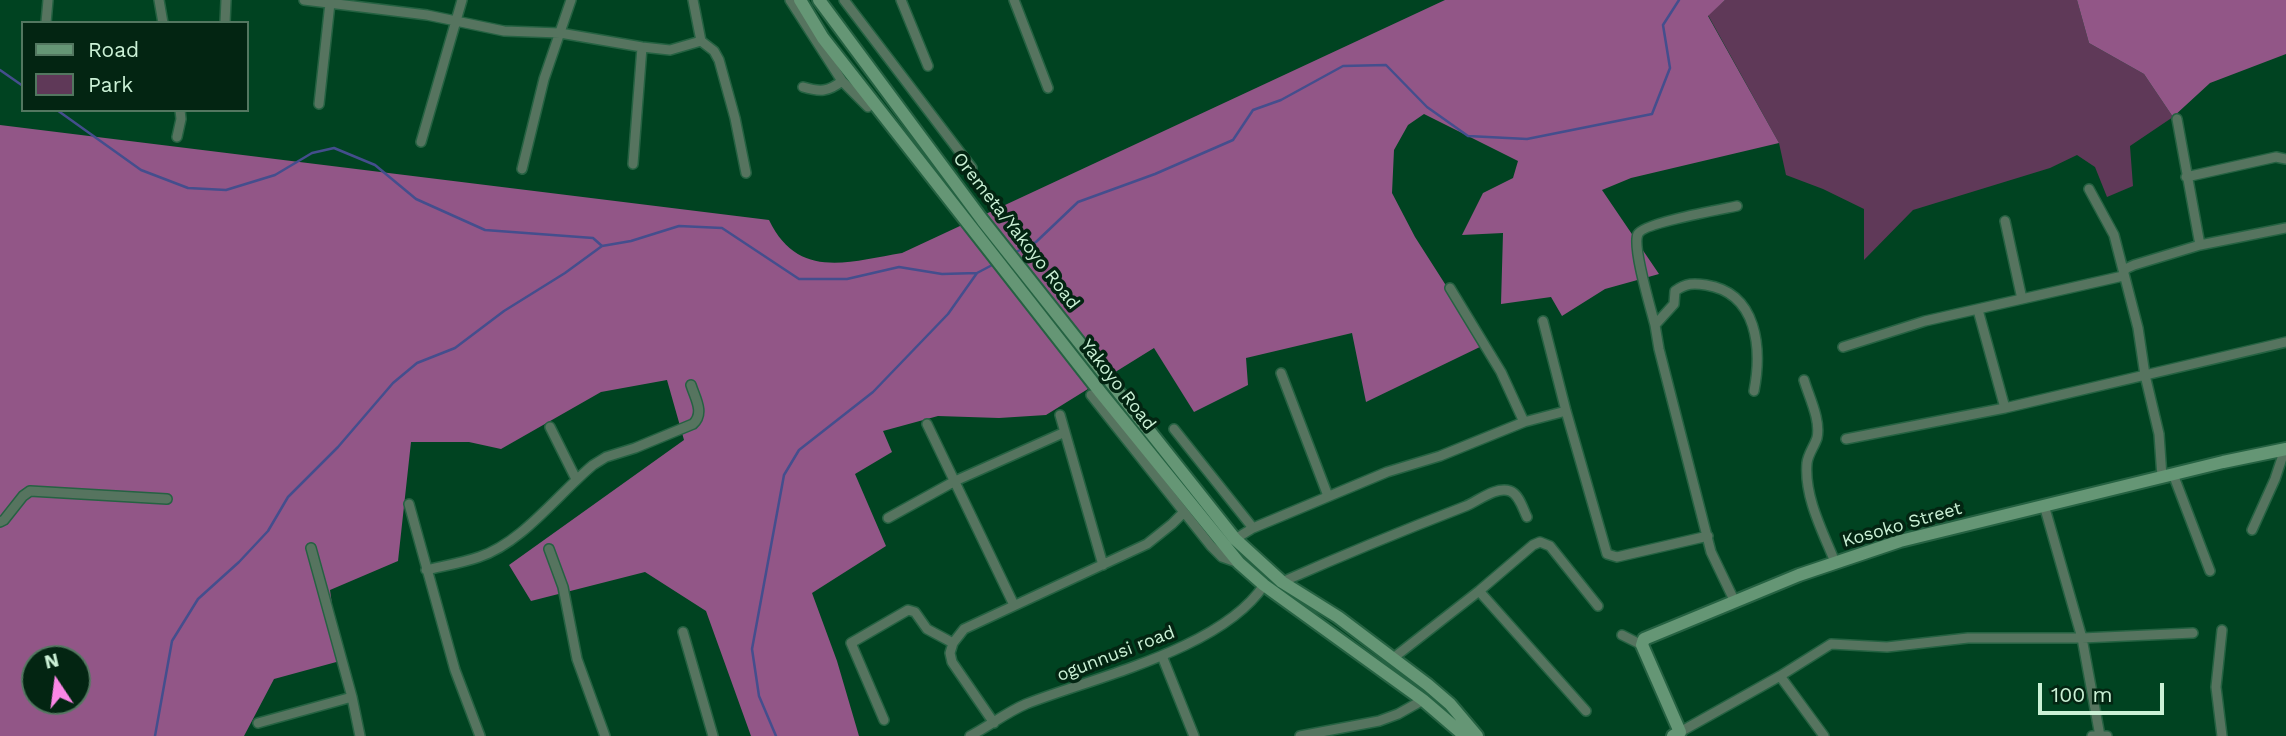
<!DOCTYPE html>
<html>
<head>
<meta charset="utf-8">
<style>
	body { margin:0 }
	#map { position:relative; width:2286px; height:736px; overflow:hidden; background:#004321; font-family:"Work Sans",sans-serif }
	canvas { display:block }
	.legend { position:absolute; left:21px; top:21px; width:228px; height:91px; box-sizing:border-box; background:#032512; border:2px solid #537760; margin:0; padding:9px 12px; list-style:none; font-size:21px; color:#cbf1d6 }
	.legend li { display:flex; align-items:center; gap:14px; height:35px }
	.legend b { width:35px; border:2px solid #537760 }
	.north { position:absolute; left:21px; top:645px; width:70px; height:70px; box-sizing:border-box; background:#032512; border:2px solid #537760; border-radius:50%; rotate:347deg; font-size:19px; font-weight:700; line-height:28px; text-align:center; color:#cbf1d6 }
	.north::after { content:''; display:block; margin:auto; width:24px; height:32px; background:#fb87e6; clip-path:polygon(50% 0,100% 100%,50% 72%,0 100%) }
	.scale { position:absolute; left:2038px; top:683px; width:126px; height:32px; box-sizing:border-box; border:4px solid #cbf1d6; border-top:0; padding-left:9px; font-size:21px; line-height:24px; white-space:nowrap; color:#cbf1d6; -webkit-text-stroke:5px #032512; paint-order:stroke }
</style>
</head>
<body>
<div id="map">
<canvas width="2286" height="736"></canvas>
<ul class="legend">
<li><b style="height:9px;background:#659675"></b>Road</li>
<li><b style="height:19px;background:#5f3958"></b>Park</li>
</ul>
<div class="north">N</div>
<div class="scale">100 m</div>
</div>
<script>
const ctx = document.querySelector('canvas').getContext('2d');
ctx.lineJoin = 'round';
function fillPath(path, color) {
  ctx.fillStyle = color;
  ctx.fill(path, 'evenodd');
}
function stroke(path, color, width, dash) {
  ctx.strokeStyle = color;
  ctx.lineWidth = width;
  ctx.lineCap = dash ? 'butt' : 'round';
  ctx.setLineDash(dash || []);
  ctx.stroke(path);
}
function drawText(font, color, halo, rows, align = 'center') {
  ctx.font = font + ' "Work Sans",sans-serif';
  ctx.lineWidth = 7;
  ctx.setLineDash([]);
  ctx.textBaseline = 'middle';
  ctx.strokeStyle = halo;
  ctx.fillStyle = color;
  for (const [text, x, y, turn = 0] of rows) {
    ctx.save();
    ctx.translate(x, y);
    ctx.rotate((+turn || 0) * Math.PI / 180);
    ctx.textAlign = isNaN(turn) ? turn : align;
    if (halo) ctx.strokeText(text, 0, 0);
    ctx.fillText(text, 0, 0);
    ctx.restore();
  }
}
fillPath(new Path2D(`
	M1725 0H2077L2089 43 2144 74 2173 117 2130 146 2133 186 2107 197 2095 167 2077 155 2050 168 1913 210 1864 260V209L1823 189 1786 175 1779 143 1708 15Z`), '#5f3958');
fillPath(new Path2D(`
	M1445 0H1725L1708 16 1779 143 1631 178 1602 190 1659 274 1605 289 1562 316 1551 297 1501 304 1503 233 1462 235 1483 193 1513 178 1518 161 1424 114 1408 125 1394 150 1392 193 1415 237 1484 345 1366 402 1352 333 1246 358 1248 385 1194 412 1154 348 1046 415 999 418 938 416 883 431 892 452 855 474 886 546 812 593 837 661 859 736H751L706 611 645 572 531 601 509 565 684 440 667 380 601 392 501 449 469 442H411L398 561 330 590 340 661 274 679 244 736H0V125L769 220C798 280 848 262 902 253ZM35 659H77V701H35Z
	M2077 0H2286V54L2210 83 2173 117 2144 74 2089 43Z`), '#925687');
stroke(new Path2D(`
	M0 70 23 86
	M57 110 141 170 188 188 226 190 275 175 312 153 334 148 375 165 416 199 485 230 593 238 602 246 631 241 679 226 722 228 799 279H847L899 267 942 274 977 273 996 263
	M1014 253 1036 242 1078 202 1155 174 1233 140 1253 110 1281 100 1343 66 1386 65 1427 107 1468 136 1527 139 1652 114 1670 68 1663 25 1679 0
	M155 736 172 641 198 599 239 562 268 531 288 497 338 447 393 383 417 363 455 348 504 311 565 273 602 246
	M776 736 759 696 752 649 784 475 799 450 873 392 948 314 977 273`), '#444e8d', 2.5);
const street = new Path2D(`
	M159 0 163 23
	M304 0 427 15 504 31 560 33 642 47 670 50 701 41
	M693 0 701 41 714 51 719 60 735 118 746 173
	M790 0 842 81 868 107
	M844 0 972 168
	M901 0 928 66
	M1014 0 1048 88
	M46 23 48 0
	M225 23 226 0
	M803 87C820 92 828 92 842 81
	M319 104 330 3
	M2177 119 2200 245
	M177 137 181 119 180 110
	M421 142 462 0
	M633 164 642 47
	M522 169 544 79 571 0
	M2186 177 2276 157 2286 159
	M2089 189 2114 235 2138 328 2145 375 2159 434 2162 477
	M2005 221 2022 299
	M1450 288 1501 372 1524 422
	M1978 310 2005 408
	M1543 321 1566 411 1607 554 1617 557 1708 536
	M1655 325C1651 309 1632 247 1638 234 1643 223 1723 209 1737 206
	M1843 347 1925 321 2123 276 2125 269 2134 265 2200 245 2286 228
	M1281 373 1328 496
	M1804 380C1809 397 1821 420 1817 438 1814 447 1808 454 1807 463 1804 497 1823 532 1835 562
	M1091 395 1211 546 1222 557 1239 563
	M1060 415 1103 565
	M927 424 1014 605
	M550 427 576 479
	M1174 429 1253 528
	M1846 439 2005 408 2286 342
	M2173 474 2210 571
	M409 504 455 670 480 736
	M2044 505 2082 638 2100 736
	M888 518 955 481 1065 432
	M0 522 4 520 23 496 30 491 167 499
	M2252 530 2275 479 2285 449
	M1235 539 1253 528 1387 472 1440 456 1524 422 1566 411
	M311 548 352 697 360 736
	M549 549 563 587 577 659 605 736
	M426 570C443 566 462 563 479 557 522 543 558 494 593 465L606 457 635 448 693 424C705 413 695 398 691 385
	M1282 582C1343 555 1404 530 1466 506 1478 501 1496 486 1510 491 1519 494 1523 509 1527 517
	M1479 591 1586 711
	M1735 602 1711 552 1659 349 1655 325 1674 304 1675 291C1686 283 1694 283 1706 285 1758 293 1762 349 1754 391
	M683 632 713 736
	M1622 635 1642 645
	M1162 656 1194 736
	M1392 659 1479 591 1533 545 1540 542 1550 546 1598 606
	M1780 676 1824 736
	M884 720 851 643 908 610 915 612 927 629 953 643
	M258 723 352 697
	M994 723 952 662 950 653 953 643 964 629 1147 544 1172 524 1183 513
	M1680 732 1780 676 1831 644 1887 647 1968 638H2082L2193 633
	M970 736C989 726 1007 712 1026 704 1095 677 1222 649 1264 585
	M1300 736 1379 721 1398 714 1423 700
	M2092 736H2107
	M2222 736 2216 687 2222 630`);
const secondary = new Path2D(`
	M800 0 823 38 1101 393 1239 563 1264 585 1423 700 1465 736
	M819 0 983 221 1235 539 1282 582 1338 617 1428 685 1450 704 1477 736
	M1673 736 1680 732 1642 645 1644 639 1799 575 1900 541 2223 462 2286 449`);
stroke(street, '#256242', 12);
stroke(secondary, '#256242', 16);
stroke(street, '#56745f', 9);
stroke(secondary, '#659675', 12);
drawText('18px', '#cbf1d6', '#032512', [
	["Oremeta/Yakoyo Road",1016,231,52],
	["Yakoyo Road",1118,385,52],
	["Kosoko Street",1902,525,-16],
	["ogunnusi road",1116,654,-21]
]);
</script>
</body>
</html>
